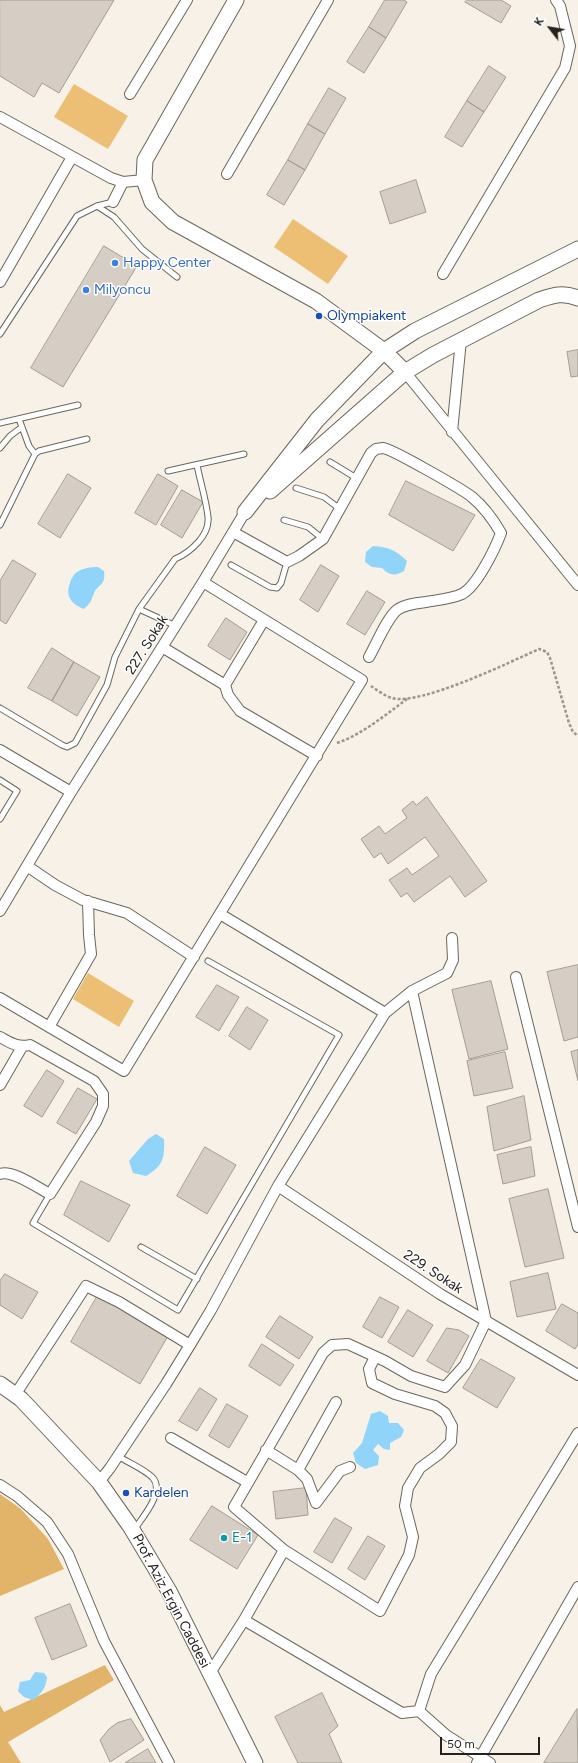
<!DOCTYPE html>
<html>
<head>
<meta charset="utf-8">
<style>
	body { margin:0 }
	#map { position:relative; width:578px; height:1763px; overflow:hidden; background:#f8f1e7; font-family:Figtree,sans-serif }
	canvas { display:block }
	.north { position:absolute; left:530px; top:8px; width:40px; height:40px; -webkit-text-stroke:3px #fff; paint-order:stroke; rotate:301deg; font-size:11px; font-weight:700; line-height:16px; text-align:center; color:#24221e }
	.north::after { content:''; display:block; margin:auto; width:14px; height:18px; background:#24221e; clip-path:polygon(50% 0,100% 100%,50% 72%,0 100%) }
	.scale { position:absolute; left:440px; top:1737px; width:100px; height:18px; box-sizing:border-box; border:2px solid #24221e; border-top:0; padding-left:5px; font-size:12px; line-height:14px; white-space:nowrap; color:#24221e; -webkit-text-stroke:3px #fff; paint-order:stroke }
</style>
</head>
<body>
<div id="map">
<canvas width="578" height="1763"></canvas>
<div class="north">K</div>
<div class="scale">50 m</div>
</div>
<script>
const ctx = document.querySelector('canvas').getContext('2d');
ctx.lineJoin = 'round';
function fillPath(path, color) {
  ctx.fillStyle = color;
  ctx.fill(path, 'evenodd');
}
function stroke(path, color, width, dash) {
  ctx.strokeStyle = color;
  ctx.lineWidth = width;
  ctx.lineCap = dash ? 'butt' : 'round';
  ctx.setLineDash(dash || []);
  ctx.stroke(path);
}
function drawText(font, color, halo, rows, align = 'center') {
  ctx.font = font + ' Figtree,sans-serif';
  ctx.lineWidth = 3;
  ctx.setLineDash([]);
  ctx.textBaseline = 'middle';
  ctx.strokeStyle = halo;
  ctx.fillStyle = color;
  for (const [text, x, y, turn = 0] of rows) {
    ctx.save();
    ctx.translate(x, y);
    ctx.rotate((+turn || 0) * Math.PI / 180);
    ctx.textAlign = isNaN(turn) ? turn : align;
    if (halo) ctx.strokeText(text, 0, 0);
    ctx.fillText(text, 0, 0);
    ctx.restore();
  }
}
fillPath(new Path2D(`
	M74 84 128 116 108 149 54 117Z
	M293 219 348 256 328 284 274 247Z
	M88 973 134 1001 119 1027 73 999Z`), '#ecbf75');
fillPath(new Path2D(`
	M0 1494 21 1509 48 1539 64 1569 0 1596Z
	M105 1665 114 1680 8 1742 21 1763H0V1705L4 1712Z`), '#e1b46a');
fillPath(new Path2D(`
	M373 546C388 547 396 550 407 561L404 571C395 576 390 576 382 568L372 567 365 562 366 552Z
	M98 567 104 571C106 586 98 584 94 593 90 603 92 601 84 609 71 604 65 596 70 583 71 579 74 574 77 572 83 568 91 567 98 567Z
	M156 1134 164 1139C165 1158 163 1166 146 1176L133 1173 129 1161 148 1139Z
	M380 1411 388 1416 389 1423H398L404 1430 401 1437 390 1443V1450L384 1449 378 1444 373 1450 379 1456 378 1465 365 1469 356 1463 353 1453 362 1443 371 1414Z
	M35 1672 44 1673 47 1677C46 1688 42 1693 33 1700L24 1697 18 1691 20 1682 30 1680Z`), '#91d4f9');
const building = new Path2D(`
	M0 0H114L59 93 42 83 34 97 0 76Z
	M385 0H404L407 2 386 38 369 27Z
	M467 0H501L511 6 501 23 465 2Z
	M369 27 386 38 364 73 347 62Z
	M489 66 506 77 484 112 467 101Z
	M329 88 346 98 325 134 308 124Z
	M467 101 484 112 462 147 445 137Z
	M308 124 325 134 305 170 288 160Z
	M288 160 305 170 284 205 267 195Z
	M416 180 426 212 390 224 380 192Z
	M104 246 137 266 63 387 31 368Z
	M578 350V376L571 377 567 352Z
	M68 474 91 488 60 538 38 524Z
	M158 474 178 486 156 525 135 513Z
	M406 481 475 515 453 551 389 515Z
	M182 490 203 502 182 538 161 525Z
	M13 560 36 574 6 624 0 620V581Z
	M321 565 339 576 318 612 300 600Z
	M367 591 385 602 365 635 347 624Z
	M226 618 247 632 230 660 208 646Z
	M52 648 74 662 52 701 28 688Z
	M74 662 100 677 77 716 52 701Z
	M427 797 487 881 465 897 450 876 414 902 407 893 401 897 389 880 407 868 412 875 439 856 425 837 388 864 381 853 374 858 361 839 379 826 385 834 407 818 402 810 413 801 416 805Z
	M578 965V1037L564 1041 547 972Z
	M491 981 508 1049 469 1059 452 990Z
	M217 985 239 997 219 1031 196 1017Z
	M247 1007 268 1020 250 1050 229 1036Z
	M578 1050V1081L571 1052Z
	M505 1052 513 1088 474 1096 467 1061Z
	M47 1070 64 1081 42 1117 24 1106Z
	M78 1088 97 1099 76 1134 57 1123Z
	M524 1096 531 1140 494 1151 487 1107Z
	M205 1147 236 1165 207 1214 177 1196Z
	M531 1147 535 1176 503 1184 497 1155Z
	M81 1181 130 1205 109 1242 64 1215Z
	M548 1189 564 1258 525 1267 509 1199Z
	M548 1273 556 1309 517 1317 510 1282Z
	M5 1274 38 1292 22 1319 0 1305V1281Z
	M98 1295 168 1336 140 1384 71 1342Z
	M380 1297 399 1307 382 1338 363 1327Z
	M562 1304 578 1313V1344L575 1349 546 1331Z
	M408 1310 433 1325 413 1357 388 1342Z
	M280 1316 313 1337 299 1359 266 1337Z
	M447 1328 459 1330 469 1336 448 1373 427 1361Z
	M262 1344 294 1365 280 1386 249 1366Z
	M481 1359 515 1378 497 1408 463 1388Z
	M200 1388 217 1399 197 1431 179 1421Z
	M227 1404 248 1416 229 1448 209 1436Z
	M306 1488 308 1515 276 1519 273 1492Z
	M212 1506 258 1535 237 1569 190 1540Z
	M335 1518 352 1528 332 1563 314 1552Z
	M368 1536 385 1546 365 1580 348 1569Z
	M70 1604 87 1646 52 1660 35 1618Z
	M322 1693 338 1726 329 1734 342 1763H298L275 1717Z
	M577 1709 578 1763H544Z
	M131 1719 144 1740 110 1762 100 1740 109 1729 117 1723Z
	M148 1749 156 1763H125Z`);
fillPath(building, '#d6cec4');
stroke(building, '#a39c92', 1);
const lane = new Path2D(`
	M97 206 114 217 142 249 177 277
	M0 334 77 216 97 206 113 202
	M19 419 29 446 35 454
	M0 423 78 405
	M0 448 10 436 22 427
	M330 462 358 479
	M168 471 244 454
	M296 488 324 497 340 509
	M284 520 308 527 323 539
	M0 525 35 454 39 451 87 439
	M231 565 270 587 277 588 281 583 287 562
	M139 609 175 559C191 552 210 535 208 517 206 499 200 481 197 465
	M0 708 62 745 67 747 75 743 107 685 115 657 139 609 176 626
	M0 780 17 791 0 819
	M50 1194 33 1223 178 1310 339 1035 208 961
	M141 1247 197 1279
	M118 1456C127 1462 146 1470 153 1478 165 1492 142 1518 134 1530`);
const street = new Path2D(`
	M130 94 187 0
	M0 117 111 178 123 182 144 180
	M227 174 328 0
	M113 202 123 182
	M443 274 565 68 570 46 560 6 556 0
	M0 282 72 157
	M405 372 578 585
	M452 432 461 340
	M233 532 287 562 299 556 323 539 371 453 376 449 383 448C392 449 462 489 472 497 483 506 494 521 501 533 495 549 477 586 462 594 451 599 437 600 426 602 417 603 405 604 397 610 387 618 376 645 369 657
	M162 647 225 685 228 695 240 711 317 756
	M225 685 264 620
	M0 750 71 792
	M27 866 55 885 83 900 127 913 194 957
	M0 911 71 792 203 582 245 512
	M220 914 385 1013
	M516 977 578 1227
	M0 998 124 1071 362 680 203 582
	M49 1027 91 954 89 935 88 901
	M0 1037C11 1043 18 1048 30 1045L94 1081 103 1094V1106L96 1122 50 1194C38 1188 12 1169 0 1174
	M0 1085 22 1047
	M278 1186 440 1294 578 1375
	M15 1395 86 1286 119 1302 190 1345
	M171 1438 247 1482
	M266 1450 298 1470 307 1479 316 1503 340 1471 350 1467
	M298 1470 336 1402
	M99 1482 110 1468 166 1384 190 1345 211 1310 278 1186 385 1013 412 991 447 973 453 960 452 938
	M0 1485 17 1496 47 1522 68 1554 104 1641 169 1763
	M284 1550 234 1507 323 1353 332 1345 348 1344 385 1361 411 1376 445 1387 465 1365 486 1321 412 991
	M244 1620 402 1713 419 1711 446 1735 490 1763
	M210 1673 244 1620 284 1550 380 1611 409 1555 413 1537 405 1506 408 1488 420 1468 439 1454 451 1442 452 1426 445 1413 435 1406 395 1394 372 1383 369 1369 375 1357
	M419 1711 431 1674 578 1433
	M477 1763 578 1587`);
const secondary = new Path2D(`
	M236 0 145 160 144 180 152 202 173 222 316 301 384 351 405 372
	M270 491 405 372 433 355 539 300C554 295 563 292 578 298
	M245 512 317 420 384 351 415 331 578 249
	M0 1384 21 1399 99 1482 130 1526 169 1591 255 1763`);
stroke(lane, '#6b665d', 7);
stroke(street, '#6b665d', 12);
stroke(secondary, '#6b665d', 17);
stroke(new Path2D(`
	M371 686C377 690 385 696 392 698 420 706 510 662 539 649L547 652 550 658 569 723 573 732 578 736
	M337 743C363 734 385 715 407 699`), '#9a958e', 2.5, [3, 2]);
stroke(lane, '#fff', 5);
stroke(street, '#fff', 10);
stroke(secondary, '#fff', 15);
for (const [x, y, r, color] of [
	[115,263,4,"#3f7fe0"],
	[86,290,4,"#3f7fe0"],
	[319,316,4,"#1a4fb4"],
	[126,1493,4,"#1a4fb4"],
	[224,1538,4,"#0f9aa8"]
]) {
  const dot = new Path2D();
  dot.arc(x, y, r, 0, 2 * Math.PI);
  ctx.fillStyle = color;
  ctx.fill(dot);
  stroke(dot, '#fff', 1.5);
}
drawText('14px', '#366cbe', '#fff', [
	["Happy Center",123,263],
	["Milyoncu",94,290]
], 'left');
drawText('14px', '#164399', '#fff', [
	["Olympiakent",327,316],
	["Kardelen",134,1493]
], 'left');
drawText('14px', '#24221e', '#fff', [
	["227. Sokak",147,645,-58],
	["229. Sokak",433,1272,33],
	["Prof. Aziz Ergin Caddesi",171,1601,62]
]);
drawText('14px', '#0d838f', '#fff', [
	["E-1",232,1538]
], 'left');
</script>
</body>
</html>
